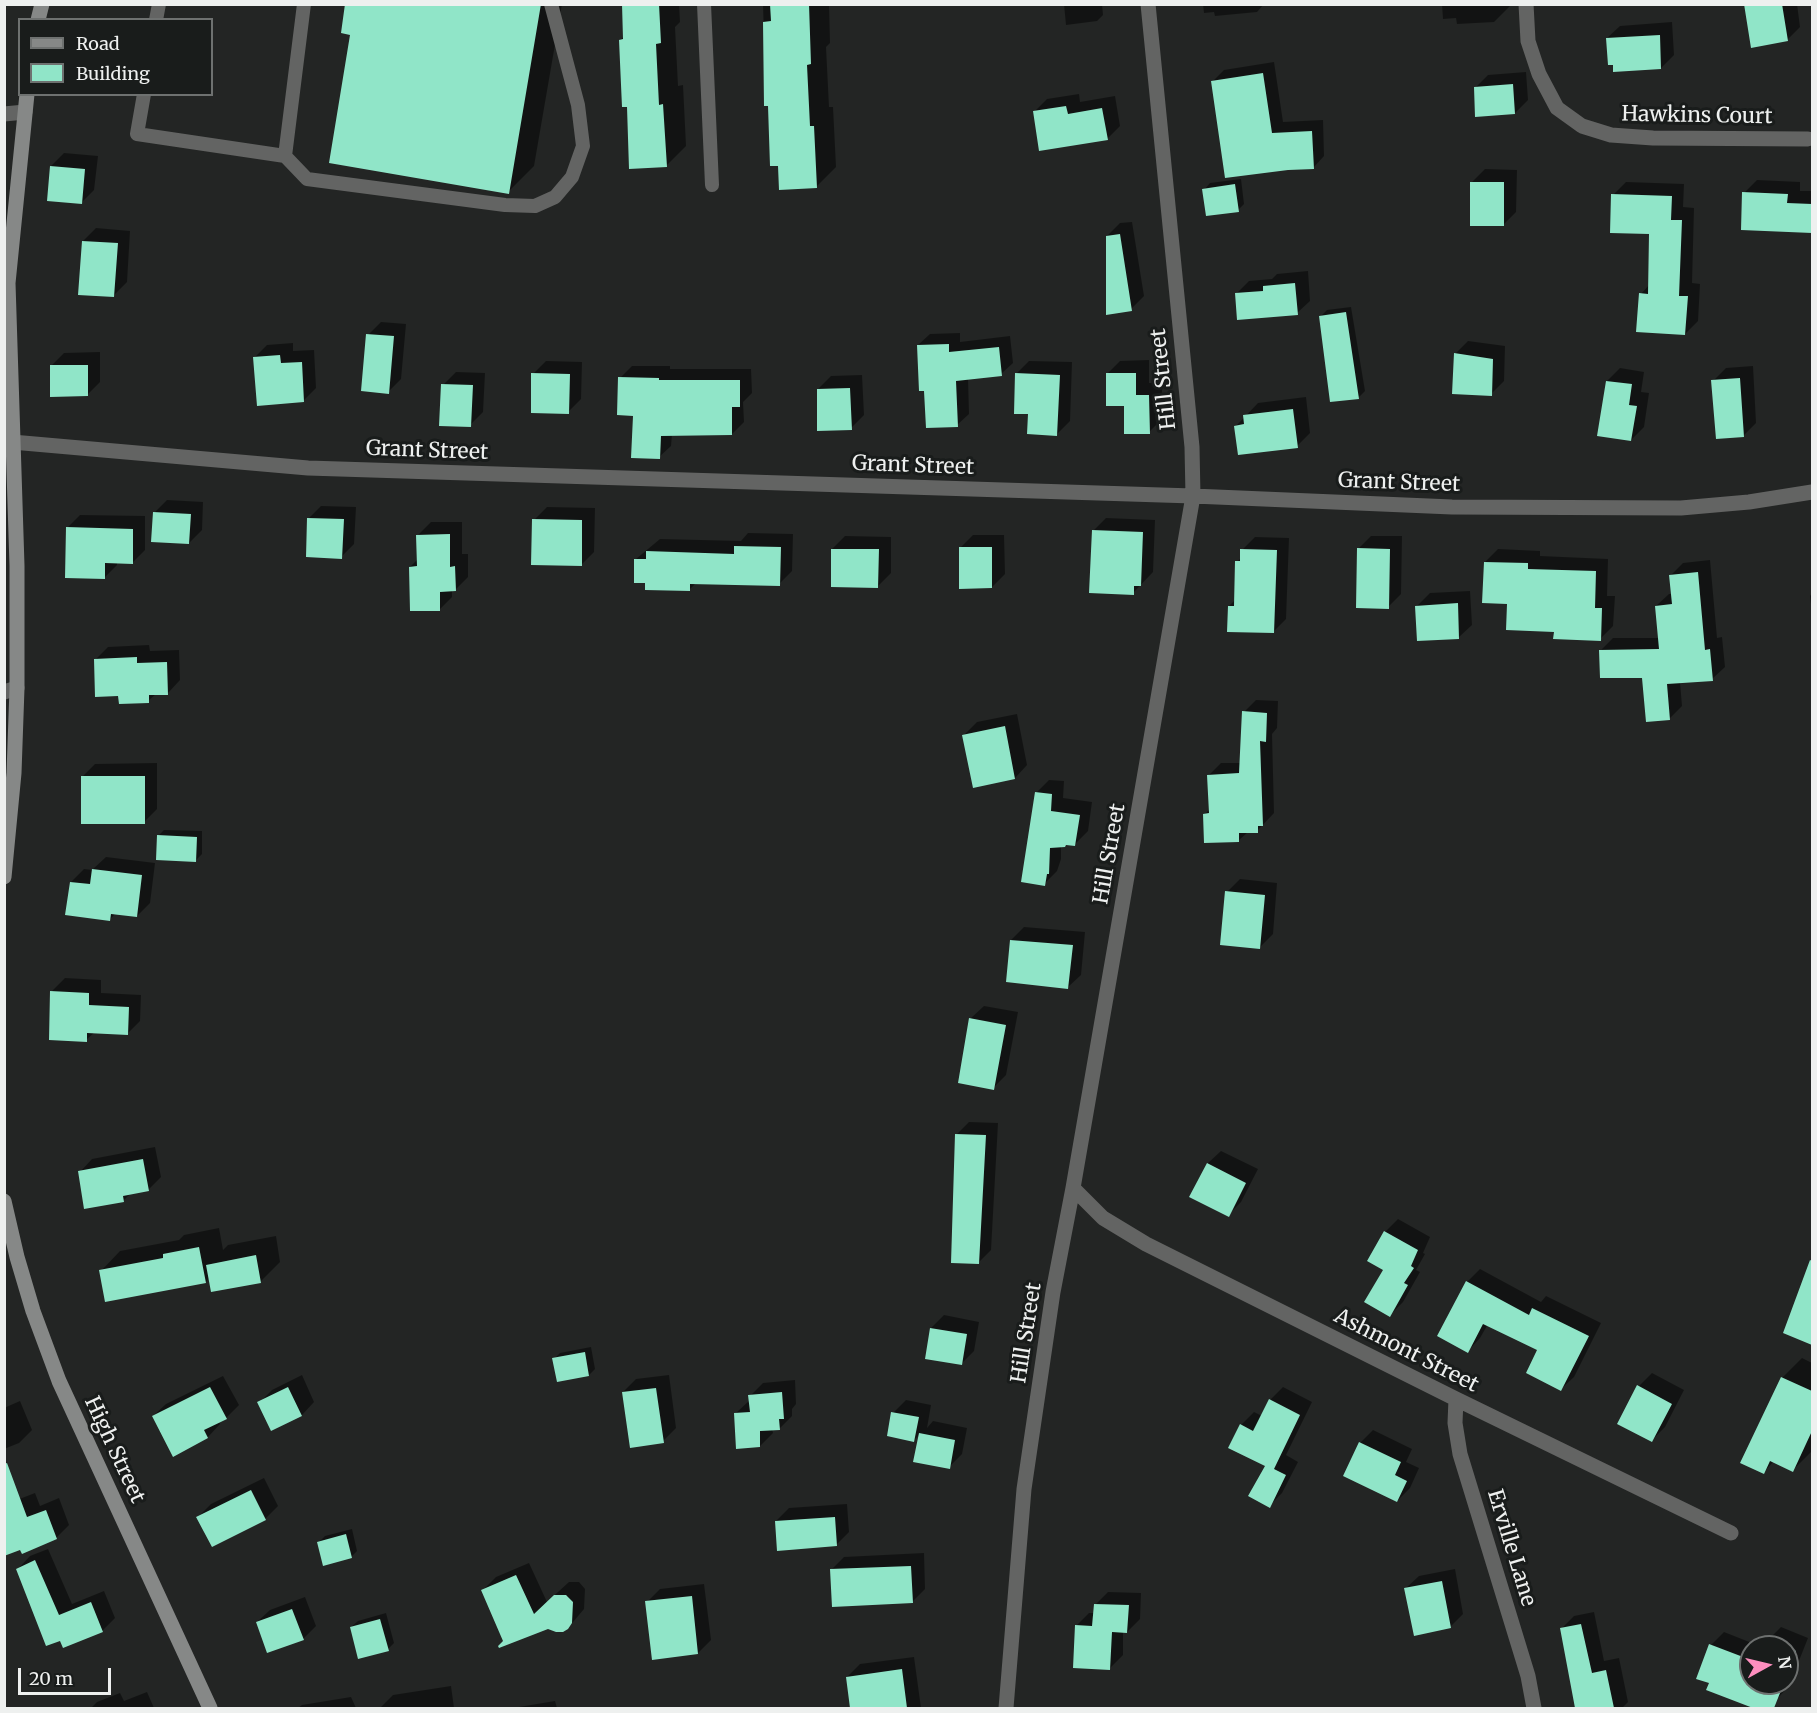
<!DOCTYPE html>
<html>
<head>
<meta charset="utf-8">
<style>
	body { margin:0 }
	#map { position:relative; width:1817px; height:1713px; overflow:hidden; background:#232524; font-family:Merriweather,serif }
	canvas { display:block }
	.frame { position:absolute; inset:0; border:6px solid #eef0ef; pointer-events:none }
	.legend { position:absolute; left:18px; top:18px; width:195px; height:78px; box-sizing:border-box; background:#191c1b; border:2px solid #6e7170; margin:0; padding:8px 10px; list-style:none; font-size:18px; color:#eef0ef }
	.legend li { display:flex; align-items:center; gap:12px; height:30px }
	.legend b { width:30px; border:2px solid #6e7170 }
	.north { position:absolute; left:1739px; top:1635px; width:60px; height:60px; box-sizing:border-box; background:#191c1b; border:2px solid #6e7170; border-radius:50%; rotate:82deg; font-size:16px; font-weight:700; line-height:24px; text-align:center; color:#eef0ef }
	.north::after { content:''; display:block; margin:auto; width:21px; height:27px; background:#fd8ebe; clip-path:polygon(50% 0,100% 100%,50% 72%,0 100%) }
	.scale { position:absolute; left:18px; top:1668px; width:93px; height:27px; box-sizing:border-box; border:3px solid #eef0ef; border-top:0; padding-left:8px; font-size:18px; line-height:21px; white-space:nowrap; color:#eef0ef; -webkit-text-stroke:4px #191c1b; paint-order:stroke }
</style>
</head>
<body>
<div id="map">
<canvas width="1817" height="1713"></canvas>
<div class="frame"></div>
<ul class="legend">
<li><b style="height:8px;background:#868887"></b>Road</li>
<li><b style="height:16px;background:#90e5c8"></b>Building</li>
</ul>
<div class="north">N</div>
<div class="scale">20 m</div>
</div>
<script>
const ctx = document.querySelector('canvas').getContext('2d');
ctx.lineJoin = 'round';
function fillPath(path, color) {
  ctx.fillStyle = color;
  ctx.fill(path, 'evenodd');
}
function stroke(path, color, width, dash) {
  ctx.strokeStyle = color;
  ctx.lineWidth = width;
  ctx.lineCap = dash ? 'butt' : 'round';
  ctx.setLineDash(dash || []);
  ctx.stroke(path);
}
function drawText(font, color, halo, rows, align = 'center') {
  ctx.font = font + ' Merriweather,serif';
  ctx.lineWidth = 6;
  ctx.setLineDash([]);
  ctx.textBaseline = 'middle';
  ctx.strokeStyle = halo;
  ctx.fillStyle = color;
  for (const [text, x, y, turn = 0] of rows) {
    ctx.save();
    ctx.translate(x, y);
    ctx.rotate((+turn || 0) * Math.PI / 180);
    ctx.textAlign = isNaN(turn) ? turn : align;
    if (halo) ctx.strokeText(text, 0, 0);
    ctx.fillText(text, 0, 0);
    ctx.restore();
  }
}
fillPath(new Path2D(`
	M347 4H562L534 166 508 192 351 33Z
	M624 4H679L680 22 675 27 678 86 683 85 686 146 666 166 628 106 620 40 625 36Z
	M763 4H829L830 43 826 47 829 107H833L836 167 816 187 779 164 770 104H766Z
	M1064 4H1102L1103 15 1097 21 1066 25Z
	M1203 4H1264L1257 12 1215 16 1214 12 1204 13Z
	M1442 4H1510V6L1494 22 1457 24 1456 18 1443 19Z
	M1745 4H1797L1800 27 1787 40Z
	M1672 22 1674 55 1661 68 1607 38 1620 26Z
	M1274 62 1283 122 1323 120 1324 156 1313 168 1288 169 1212 82 1224 70Z
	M1526 72 1528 100 1515 113 1475 88 1488 75Z
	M1079 94 1080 102 1115 96 1120 126 1107 139 1034 112 1047 99Z
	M64 153 98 156 94 190 81 203 51 166Z
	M1485 169 1517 170 1516 212 1503 225 1472 182Z
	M1241 179 1244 204 1238 210 1204 190 1210 183Z
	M1757 180 1800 182V191H1812V231L1743 228 1744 193Z
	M1626 182 1684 184 1683 207 1694 208 1692 283 1700 284 1698 321 1685 334 1641 294 1649 285 1651 233 1613 195Z
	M1132 222 1144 296 1131 309 1107 236 1120 223Z
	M96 228 130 231 127 282 114 295 83 241Z
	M1308 271 1310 301 1297 313 1236 294 1249 281 1272 279 1277 274Z
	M1351 307 1365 391 1359 397 1321 316 1327 310Z
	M381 322 406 324 401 379 388 392 368 335Z
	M960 333V342L1010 336 1013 363 1001 374 968 378 969 414 957 425 926 389 918 345 930 334Z
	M1468 341 1505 346 1504 381 1491 394 1455 354Z
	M293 343V351L314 350 316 388 303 401 254 358 267 345Z
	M100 352V382L87 395 51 366 64 353Z
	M1149 360V383H1162V419L1149 432 1125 405 1107 374 1120 361Z
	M546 361 582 362 581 399 568 412 533 374Z
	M1029 361 1072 362 1070 421 1057 434 1030 413 1016 374Z
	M632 366H670V369H751L752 393 743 402 744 422 732 434H672L671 446 659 457 635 414 620 378Z
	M1753 366 1756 423 1743 436 1713 381 1726 368Z
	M1620 368 1644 372 1641 392 1649 393 1644 427 1631 440 1607 381Z
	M456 372 485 373 483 412 470 425 443 385Z
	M862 375 864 415 851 428 818 389 831 376Z
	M1306 397 1310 433 1297 446 1236 426 1258 403Z
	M167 500 203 502 202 530 189 543 154 513Z
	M321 506 356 507 354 544 341 557 308 519Z
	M547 507 595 508 594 552 581 565 534 520Z
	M80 515 145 516V550L132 563 117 562V565L104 578 67 528Z
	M1106 518 1155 520 1153 572 1133 593 1093 531Z
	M431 522H462V554H468V577L455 590H452V597L439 610 410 567 418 559V535Z
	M748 533 793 534 792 571 779 584 697 582 689 590 647 582 636 559 660 539 741 541Z
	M973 535H1004L1005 574 992 587 960 548Z
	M845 536 891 537V573L878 586 832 549Z
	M1371 536H1402L1401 594 1388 607 1358 549Z
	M1255 537 1289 538 1286 619 1273 632 1229 606 1236 599 1237 562 1242 557V550Z
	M1498 549 1540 551V556L1608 559 1607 596H1615L1613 626 1600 639 1509 602 1485 562Z
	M1710 560 1717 638 1722 637 1725 667 1712 679 1680 682 1682 706 1670 718 1643 676 1601 650 1613 638H1659L1656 606 1669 594H1672L1671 575 1683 563Z
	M1470 591 1472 625 1459 637 1417 606 1430 593Z
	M1812 593V612L1810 596Z
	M149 645 150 651 179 650 180 680 168 693 156 694 148 701 120 695 95 660 108 647Z
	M1256 700 1278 701 1277 728 1272 734 1274 813 1257 831 1248 832 1238 841 1205 814 1210 809 1209 775 1221 763H1241L1244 712Z
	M1017 714 1027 765 1015 778 964 735 977 722Z
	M157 763V809L144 822 82 777 95 764Z
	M1049 780 1064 781 1063 798 1092 802 1088 831 1075 844 1067 843 1061 846V859L1057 871 1044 884 1036 793Z
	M164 830 202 831V854L196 860 158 836Z
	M106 857 155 863 150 903 137 916 116 913 110 919 71 882 84 869 92 870Z
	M1240 879 1277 883 1273 934 1260 947 1227 892Z
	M1024 927 1085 932 1081 975 1068 987 1011 940Z
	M65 978 101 980V993L141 995 140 1021 127 1034 95 1032 86 1040 52 991Z
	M984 1006 1018 1012 1006 1075 993 1088 971 1018Z
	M969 1122 998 1123 991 1250 978 1263 956 1135Z
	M155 1147 161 1177 148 1190 131 1193 123 1201 80 1172 92 1159Z
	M1221 1151 1258 1169 1241 1202 1228 1215 1191 1196 1208 1163Z
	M1398 1219 1430 1237 1423 1253 1425 1254 1416 1270 1420 1272 1403 1302 1390 1315 1385 1270V1232Z
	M219 1228 223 1250 228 1245 276 1236 280 1262 261 1281 210 1277 206 1282 101 1271 120 1251 179 1240 184 1235Z
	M1480 1269 1541 1302 1546 1296 1601 1323 1574 1377 1561 1389 1539 1350 1488 1324 1480 1338 1468 1351 1467 1282Z
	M1812 1278V1340L1811 1342 1801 1289Z
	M944 1315 979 1322 974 1351 961 1364 931 1328Z
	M591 1347 595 1369 589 1375 554 1359 560 1353Z
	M1802 1358 1812 1363V1451L1793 1470 1774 1461 1764 1472 1742 1462 1783 1377Z
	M1652 1373 1684 1390 1665 1427 1652 1440 1619 1423 1639 1386Z
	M302 1375 314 1402 302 1415 272 1429 259 1403 272 1390Z
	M669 1375 676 1428 663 1441 623 1392 636 1379Z
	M223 1376 239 1405 226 1418 219 1421 220 1424 208 1437 153 1416 166 1404Z
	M795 1380 796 1404 792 1409V1416L779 1429H772L773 1433 760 1446 736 1413 750 1400V1396L763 1383Z
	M1283 1387 1312 1402 1286 1455 1298 1462 1282 1493 1269 1506 1267 1465 1241 1425 1254 1412 1262 1416 1270 1400Z
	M906 1400 931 1405 927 1428 933 1421 967 1428 962 1454 949 1467 921 1433 914 1440 893 1413Z
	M20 1401 32 1430 19 1443 4 1449V1408Z
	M1373 1430 1412 1449 1406 1462 1419 1468 1410 1488 1397 1501 1360 1443Z
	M264 1478 278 1506 265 1519 198 1517 211 1504Z
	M35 1493 40 1506 59 1498 69 1525 56 1538 4 1505Z
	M847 1504 849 1532 836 1545 776 1521 789 1508Z
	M352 1529 357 1551 351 1557 319 1542 325 1536Z
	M48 1549 72 1604 104 1591 115 1618 102 1631 64 1646 18 1569 30 1556Z
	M924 1553 925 1589 912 1602 831 1570 844 1557Z
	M529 1563 547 1602 569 1582H579L585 1589 584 1609 568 1628 548 1627 505 1641 483 1590 496 1577Z
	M1455 1569 1463 1614 1450 1627 1406 1588 1419 1576Z
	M704 1584 711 1640 698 1653 647 1602 660 1589Z
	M1108 1592 1141 1593 1140 1619 1127 1632 1123 1631V1655L1110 1668 1076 1626 1089 1613H1095V1605Z
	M305 1597 316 1626 303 1639 257 1622 270 1610Z
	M1594 1612 1604 1661 1619 1658 1628 1702 1622 1708H1577L1561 1629 1574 1616Z
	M386 1613 394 1643 388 1649 351 1627 358 1621Z
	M1781 1627 1808 1638 1789 1686 1777 1699 1711 1683V1645L1724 1632 1762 1647H1751V1683H1787V1647H1765L1768 1640Z
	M914 1657 921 1708H852L847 1677 860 1664Z
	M451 1686 454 1708H380L393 1695Z
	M147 1692 154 1708H91L97 1702 120 1693 124 1701Z
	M351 1697 356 1708H298L302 1705Z
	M555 1701 557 1708H518L519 1707Z`), '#0007');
fillPath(new Path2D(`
	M345 4H541L509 194 329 163 350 35 341 33Z
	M622 4H659L661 43 656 44 659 105 663 104 667 167 629 169 627 107H622L619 40 623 39Z
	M770 4H809L811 64 807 65 810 126H814L817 188 779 190 778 166H770L768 106H764L763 22 771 21Z
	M1744 4H1782L1788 41 1751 48Z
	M1660 35 1661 69 1613 72V65H1608L1606 38Z
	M1263 73 1272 133 1312 131 1314 169 1288 170 1225 178 1211 81Z
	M1513 84 1515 114 1475 117 1474 87Z
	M1066 106 1068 114 1102 108 1108 140 1039 151 1033 111Z
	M50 166 85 169 82 204 47 201Z
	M1470 182H1504V226H1470Z
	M1235 184 1239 212 1206 216 1202 189Z
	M1742 192 1788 194 1787 203 1812 204V233L1741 230Z
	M1611 194 1672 196 1671 220H1682L1679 296H1688L1685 335 1636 332 1639 293 1648 294 1649 234 1610 233Z
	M1120 234 1132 311 1106 315V236Z
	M82 241 118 243 114 297 78 295Z
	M1295 283 1298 315 1237 320 1235 293 1263 291V286Z
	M1346 312 1359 399 1330 402 1319 316Z
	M366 334 394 336 389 394 361 391Z
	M949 344V352L999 347 1002 376 956 381 958 427 926 428 924 391H919L917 345Z
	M1454 353 1493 359 1492 396 1452 394Z
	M280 355 281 363 302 362 304 402 257 406 253 357Z
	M50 365H88V396L50 397Z
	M531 373 570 374 569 414 531 413Z
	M1015 373 1060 375 1057 436 1027 434 1028 414H1014Z
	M1106 373H1136V395H1149L1150 434H1124V406H1106Z
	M618 377 659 378V380H740V407H732V435L661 436 660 459 631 458 633 416 617 415Z
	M1740 378 1744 437 1716 439 1711 380Z
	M1606 381 1632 384 1629 405 1637 406 1631 441 1597 436Z
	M441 384 473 385 471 427 439 426Z
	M850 388 852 430 817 431V389Z
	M1293 409 1298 448 1238 455 1234 426 1244 424 1243 415Z
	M153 512 191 514 189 544 151 542Z
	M307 518 344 519 342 559 306 557Z
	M532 519 582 520V566L531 565Z
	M66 527 133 529V564L105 563V579L65 578Z
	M1092 530 1143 532 1141 586H1134V595L1089 593Z
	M450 534V567L455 566 456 591 440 592V611H410L409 567 417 566 416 535Z
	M734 546 781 547 780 586 690 584V591L645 590V583H634V559H646V551L734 554Z
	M959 547H992V588L959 589Z
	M1357 548 1390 549 1389 609 1356 608Z
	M831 549H879L878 588 831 587Z
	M1240 549 1277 550 1274 633 1227 632 1228 606H1234L1235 561H1240Z
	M1484 562 1528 563V569L1596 571 1595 608H1602L1601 641 1553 639 1554 632 1506 630 1507 604 1482 603Z
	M1698 572 1705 650 1710 649 1713 681 1667 684 1670 720 1646 722 1642 678H1600L1599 650 1659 649 1655 606 1672 604 1669 575Z
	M1458 603 1459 639 1417 641 1415 606Z
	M137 657V663L167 662 168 695H149V703L119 704 118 696 95 697 94 659Z
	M1242 711 1267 713 1266 742 1260 741 1263 826H1258V833H1239V842L1204 843 1203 814 1209 813 1207 775 1239 773Z
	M1005 726 1015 779 973 788 962 735Z
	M81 776H145V824H81Z
	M1035 792 1052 794 1051 811 1080 815 1075 846 1066 845 1065 847 1050 848 1049 874H1047L1045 886 1021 882Z
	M157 835 197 837 196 862 156 860Z
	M92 869 142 875 137 917 111 914 110 921 65 915 70 882 90 884Z
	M1225 891 1265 895 1260 949 1220 945Z
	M1010 940 1073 945 1068 989 1006 982Z
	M50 991 89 993V1005L129 1007 128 1035 87 1033V1042L49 1040Z
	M969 1018 1006 1025 994 1090 958 1083Z
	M955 1134 986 1135 979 1264 951 1263Z
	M143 1159 149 1191 123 1196 124 1202 84 1209 78 1171Z
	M1207 1163 1246 1183 1229 1217 1189 1197Z
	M1384 1231 1418 1250 1411 1266 1414 1268 1404 1283 1408 1285 1390 1317 1364 1302 1383 1270 1367 1261Z
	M199 1247 206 1283 105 1302 99 1270 163 1258V1254Z
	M256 1255 261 1283 211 1292 206 1265Z
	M1810 1260 1812 1261V1345L1783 1333Z
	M1466 1281 1529 1315 1532 1308 1589 1336 1561 1391 1526 1373 1537 1350 1483 1324 1468 1353 1437 1336Z
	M930 1328 967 1334 962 1365 925 1359Z
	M585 1352 589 1376 557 1382 552 1358Z
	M1781 1377 1812 1391V1431L1793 1472 1770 1461 1764 1474 1740 1463Z
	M1637 1385 1672 1404 1652 1442 1617 1424Z
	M210 1387 227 1419 204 1430 208 1438 173 1457 152 1416Z
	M288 1387 302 1416 271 1431 257 1402Z
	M656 1388 664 1443 630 1448 622 1392Z
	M782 1392 784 1419H779L780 1430 760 1431V1447L736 1449 734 1413 750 1412 748 1395Z
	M1269 1399 1300 1415 1274 1469 1286 1475 1270 1508 1248 1496 1265 1466 1228 1448 1240 1424 1253 1431Z
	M891 1412 919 1417 914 1442 887 1436Z
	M919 1433 955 1440 950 1469 913 1462Z
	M1359 1442 1401 1462 1395 1475 1407 1481 1397 1502 1343 1476Z
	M7 1463 27 1517 46 1510 57 1539 22 1554 20 1550 4 1556V1464Z
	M251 1490 266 1520 212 1547 196 1517Z
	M835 1517 837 1546 777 1551 775 1521Z
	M346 1534 352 1558 323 1566 317 1542Z
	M35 1560 59 1615 91 1602 103 1632 63 1648 60 1641 46 1646 16 1569Z
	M911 1566 913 1603 832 1607 830 1569Z
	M516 1575 534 1614 554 1595H566L573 1602 572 1623 568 1629 563 1632H556L548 1629 499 1648 498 1646 503 1641 481 1590Z
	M1442 1581 1451 1628 1414 1636 1404 1588Z
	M692 1596 698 1654 652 1660 645 1601Z
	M1094 1604 1129 1605 1127 1633 1112 1632 1110 1670 1073 1668 1075 1625 1092 1626Z
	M292 1609 304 1640 267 1653 256 1622Z
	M380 1619 389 1651 358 1659 350 1627Z
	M1581 1624 1592 1673 1606 1670 1614 1708H1575L1560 1628Z
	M1709 1644 1751 1660V1683H1784L1774 1708H1753L1706 1690 1709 1683 1696 1679Z
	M1787 1647 1796 1651 1787 1675Z
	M902 1669 907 1708H850L846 1677Z`), '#90e5c8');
stroke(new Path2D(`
	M704 4 712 185
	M156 20 159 4
	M144 94 137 134 285 156 304 4
	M285 156 307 179 505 205 535 206 555 197 572 177 583 146 578 105 551 4`), '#636463', 14);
stroke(new Path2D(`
	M1526 4 1528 41 1539 74 1557 108 1582 126 1611 135 1653 138 1808 139
	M4 114 25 112
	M12 442 308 468 1193 496 1452 507 1681 508 1749 502 1812 492
	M4 692 17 688
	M1073 1188 1103 1218 1146 1244 1456 1399 1731 1533
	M1456 1399 1455 1423 1460 1454 1528 1676 1534 1708
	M1006 1708 1024 1489 1053 1292 1073 1188 1193 496 1192 447 1148 4`), '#636463', 15);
stroke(new Path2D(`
	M38 20 42 4
	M4 877 14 773 17 688V566L8 283 27 94
	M4 1201 17 1257 33 1311 59 1381 210 1708`), '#868887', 15);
drawText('21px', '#eef0ef', '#191c1b', [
	["Hawkins Court",1697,116,1],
	["Hill Street",1164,379,-96],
	["Grant Street",427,451,2],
	["Grant Street",913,466,2],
	["Grant Street",1399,483,2],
	["Hill Street",1110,854,-80],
	["Hill Street",1027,1333,-81],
	["Ashmont Street",1406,1351,27],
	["High Street",114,1450,65],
	["Erville Lane",1511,1548,73]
]);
</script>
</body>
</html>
